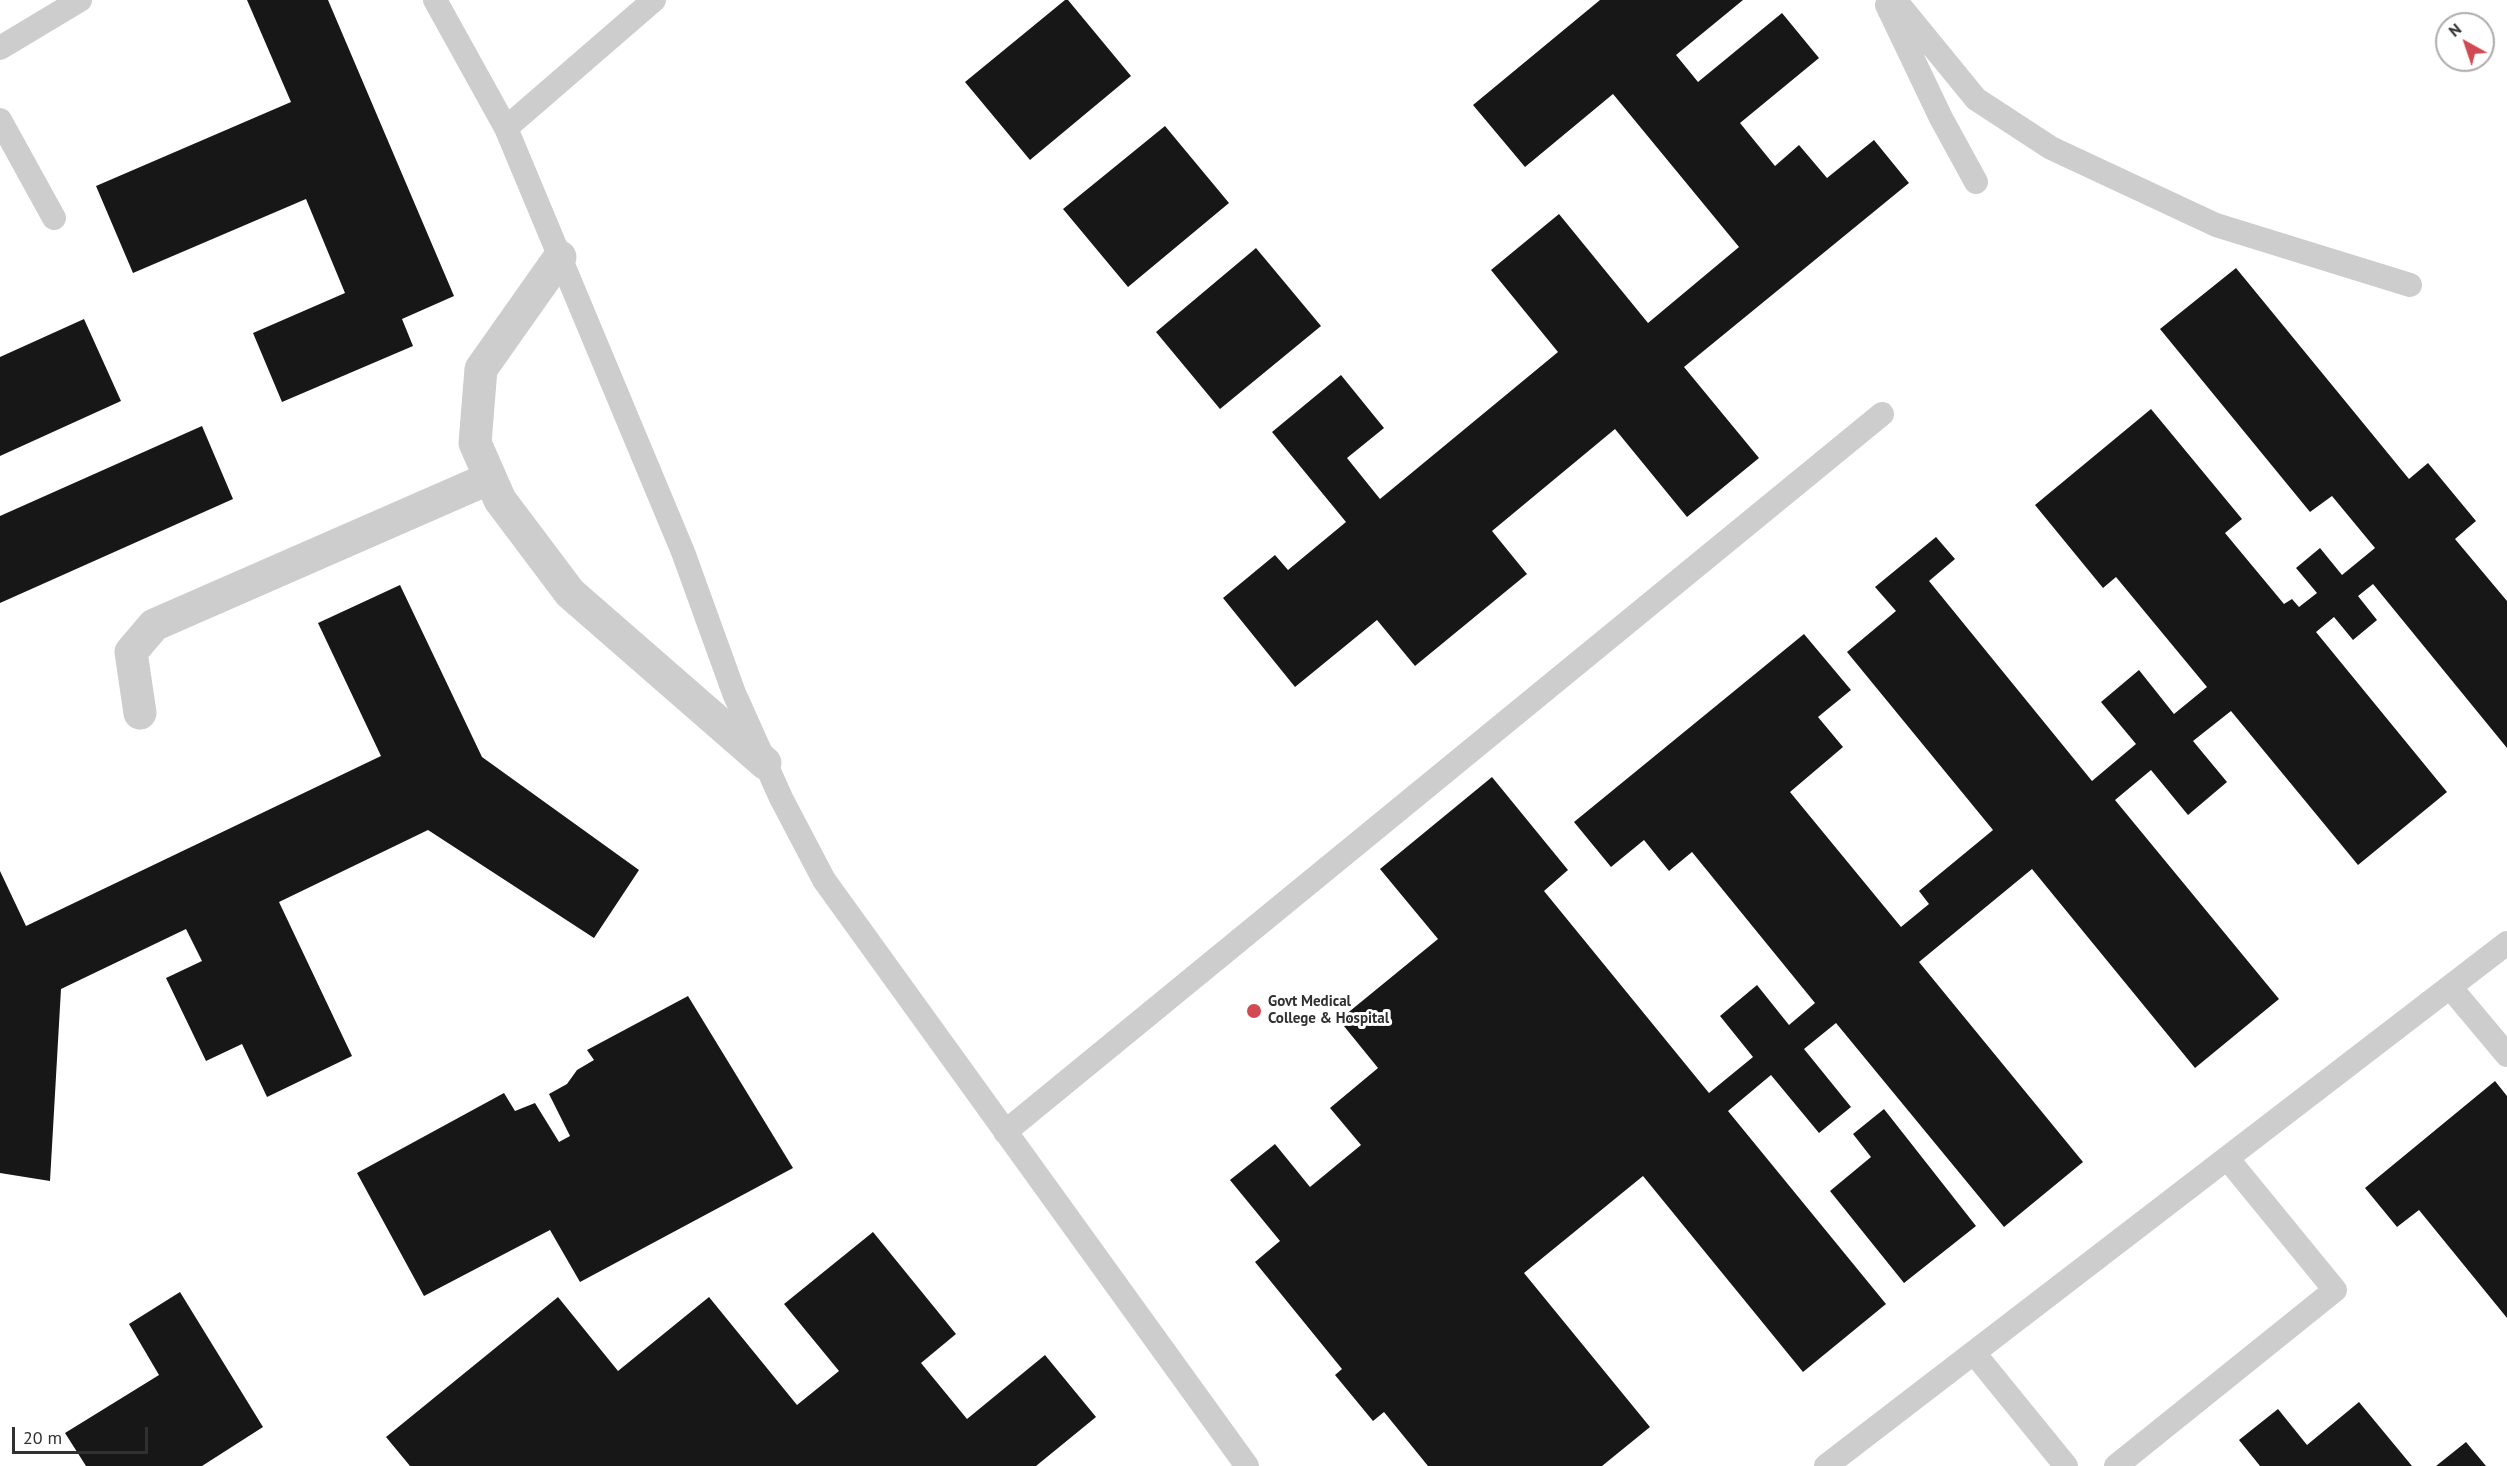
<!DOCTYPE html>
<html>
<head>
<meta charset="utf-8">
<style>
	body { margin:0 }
	#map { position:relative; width:2507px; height:1466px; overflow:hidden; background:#fff; font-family:"PT Sans",sans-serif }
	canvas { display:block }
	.north { position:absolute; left:2435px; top:12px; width:60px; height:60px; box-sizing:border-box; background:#fff; border:2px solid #acacac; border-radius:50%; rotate:320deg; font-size:16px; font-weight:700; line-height:24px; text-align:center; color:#303030 }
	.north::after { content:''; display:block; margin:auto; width:21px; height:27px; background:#d14952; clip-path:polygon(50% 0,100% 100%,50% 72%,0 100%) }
	.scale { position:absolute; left:12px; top:1427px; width:136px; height:27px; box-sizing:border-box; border:3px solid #303030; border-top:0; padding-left:8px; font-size:18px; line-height:21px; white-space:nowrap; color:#303030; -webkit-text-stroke:4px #fff; paint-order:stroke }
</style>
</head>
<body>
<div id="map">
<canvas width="2507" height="1466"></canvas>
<div class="north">N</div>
<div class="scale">20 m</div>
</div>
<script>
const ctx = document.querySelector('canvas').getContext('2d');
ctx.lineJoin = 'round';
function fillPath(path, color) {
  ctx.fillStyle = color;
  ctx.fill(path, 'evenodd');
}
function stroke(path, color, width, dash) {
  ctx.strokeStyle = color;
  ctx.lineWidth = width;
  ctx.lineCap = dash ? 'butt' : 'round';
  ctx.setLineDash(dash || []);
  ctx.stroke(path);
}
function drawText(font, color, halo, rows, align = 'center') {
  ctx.font = font + ' "PT Sans",sans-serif';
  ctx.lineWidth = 6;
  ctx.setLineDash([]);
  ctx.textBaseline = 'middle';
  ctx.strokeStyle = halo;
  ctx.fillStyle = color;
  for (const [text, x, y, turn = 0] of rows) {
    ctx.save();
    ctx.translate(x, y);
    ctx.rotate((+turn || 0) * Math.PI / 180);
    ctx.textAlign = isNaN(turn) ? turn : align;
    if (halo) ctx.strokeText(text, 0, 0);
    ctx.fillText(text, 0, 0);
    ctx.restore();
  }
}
fillPath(new Path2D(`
	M247 0H328L454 296 402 319 413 346 282 402 253 333 345 293 306 199 133 273 96 186 291 102Z
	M1065 0H1068L1131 76 1030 160 965 82Z
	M1600 0H1743L1676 55 1698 82 1782 13 1819 58 1740 123 1775 166 1799 145 1827 178 1874 140 1909 183 1684 367 1759 458 1687 517 1615 429 1492 531 1527 574 1415 666 1377 620 1295 687 1223 598 1275 555 1288 570 1346 522 1272 432 1341 375 1384 428 1347 458 1380 499 1558 352 1491 270 1559 214 1648 323 1739 247 1613 94 1525 167 1473 105Z
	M1165 126 1229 203 1128 287 1063 209Z
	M1256 248 1321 326 1220 409 1156 332Z
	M2236 268 2409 479 2428 463 2476 521 2455 539 2507 601V748L2373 584 2358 596 2377 620 2353 640 2334 617 2316 632 2447 792 2358 865 2231 711 2193 741 2227 782 2188 815 2151 770 2115 800 2279 999 2195 1068 2032 869 1919 962 2083 1162 2004 1227 1836 1023 1804 1049 1851 1107 1819 1133 1771 1075 1728 1111 1886 1304 1803 1372 1643 1176 1524 1273 1650 1427 1602 1466H1428L1384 1412 1373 1421 1335 1375 1342 1369 1255 1262 1280 1241 1230 1180 1275 1144 1310 1187 1361 1145 1330 1108 1378 1068 1339 1020 1438 939 1380 869 1492 777 1568 870 1544 891 1709 1093 1753 1057 1720 1016 1757 985 1789 1025 1815 1003 1692 852 1669 871 1644 840 1611 867 1574 822 1804 634 1851 690 1818 717 1843 747 1790 792 1901 927 1929 904 1919 891 1993 830 1847 652 1896 611 1875 587 1936 537 1955 559 1929 581 2092 781 2136 744 2101 702 2139 670 2174 714 2207 687 2116 577 2103 588 2035 505 2151 409 2242 519 2225 533 2284 604 2292 599 2299 607 2317 593 2296 568 2320 548 2342 575 2375 548 2332 496 2310 512 2160 329Z
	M84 319 121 401 0 456V357Z
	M202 426 233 499 0 603V516Z
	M400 585 482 757 639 870 594 938 428 830 279 902 352 1056 267 1097 242 1044 206 1061 166 978 202 961 186 929 61 989 50 1181 0 1173V871L26 926 381 756 318 623Z
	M688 996 793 1168 580 1282 550 1230 424 1296 357 1173 504 1093 515 1111 535 1103 559 1142 570 1136 549 1094 567 1084 577 1070 594 1060 587 1050Z
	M2495 1081 2507 1096V1318L2419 1210 2397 1227 2365 1188Z
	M1884 1109 1976 1226 1904 1283 1830 1191 1871 1157 1853 1134Z
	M873 1232 956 1334 921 1363 967 1419 1045 1355 1096 1417 1036 1466H410L386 1437 558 1297 618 1371 709 1297 797 1405 839 1371 784 1304Z
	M180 1292 263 1427 202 1466H86L65 1433 159 1375 129 1324Z
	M2359 1402 2412 1466H2260L2239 1440 2278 1409 2307 1445Z
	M2466 1442 2486 1466H2436Z`), '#171717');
stroke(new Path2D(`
	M435 0 506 128 683 552 734 693 781 798 824 880 1247 1466
	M1895 0 1976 99 2051 148 2216 225 2410 285
	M1887 5 1941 118 1976 182
	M0 48 80 0
	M0 120 54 218
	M506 128 654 0
	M2450 987 2507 1055
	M1005 1132 1882 414
	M1974 1353 2066 1466
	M1826 1466 2507 943
	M2116 1466 2335 1290 2227 1158`), '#cdcdcd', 24);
stroke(new Path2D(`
	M560 257 481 369 475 443 500 500 570 593 765 763
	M140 713 131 652 154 625 490 478`), '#cdcdcd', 33);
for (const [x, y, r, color] of [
	[1254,1011,8,"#d14952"]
]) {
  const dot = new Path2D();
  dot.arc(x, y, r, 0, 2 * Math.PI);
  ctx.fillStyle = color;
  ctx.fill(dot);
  stroke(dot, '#fff', 2);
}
drawText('bold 15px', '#303030', '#fff', [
	["Govt Medical",1268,1002],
	["College & Hospital",1268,1019]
], 'left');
</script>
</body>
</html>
